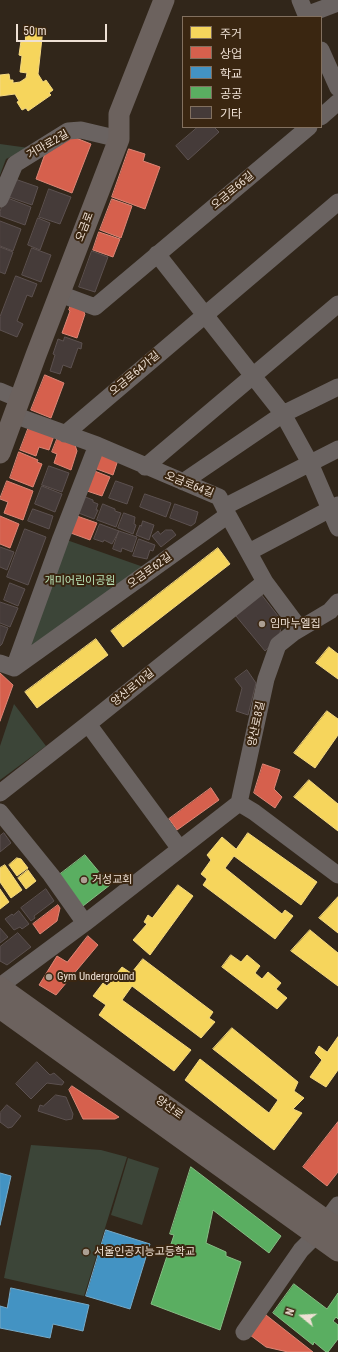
<!DOCTYPE html>
<html>
<head>
<meta charset="utf-8">
<style>
	body { margin:0 }
	#map { position:relative; width:338px; height:1352px; overflow:hidden; background:#31261a; font-family:"Roboto Condensed","Noto Sans KR",sans-serif }
	canvas { display:block }
	.legend { position:absolute; left:182px; top:16px; width:140px; height:112px; box-sizing:border-box; background:#3a2611; border:1px solid #82705f; margin:0; padding:5px 7px; list-style:none; font-size:12px; color:#eee0d4 }
	.legend li { display:flex; align-items:center; gap:8px; height:20px }
	.legend b { width:20px; border:1px solid #82705f }
	.north { position:absolute; left:282px; top:1296px; width:40px; height:40px; -webkit-text-stroke:3px #3a2611; paint-order:stroke; rotate:288deg; font-size:11px; font-weight:700; line-height:16px; text-align:center; color:#eee0d4 }
	.north::after { content:''; display:block; margin:auto; width:14px; height:18px; background:#eee0d4; clip-path:polygon(50% 0,100% 100%,50% 72%,0 100%) }
	.scale { position:absolute; left:16px; top:24px; width:91px; height:18px; box-sizing:border-box; border:2px solid #eee0d4; border-top:0; padding-left:5px; font-size:12px; line-height:14px; white-space:nowrap; color:#eee0d4; -webkit-text-stroke:3px #3a2611; paint-order:stroke }
</style>
</head>
<body>
<div id="map">
<canvas width="338" height="1352"></canvas>
<ul class="legend">
<li><b style="height:11px;background:#f6d55c"></b>주거</li>
<li><b style="height:11px;background:#d6604d"></b>상업</li>
<li><b style="height:11px;background:#4393c3"></b>학교</li>
<li><b style="height:11px;background:#5aae61"></b>공공</li>
<li><b style="height:11px;background:#453b39"></b>기타</li>
</ul>
<div class="north">N</div>
<div class="scale">50 m</div>
</div>
<script>
const ctx = document.querySelector('canvas').getContext('2d');
ctx.lineJoin = 'round';
function fillPath(path, color) {
  ctx.fillStyle = color;
  ctx.fill(path, 'evenodd');
}
function stroke(path, color, width, dash) {
  ctx.strokeStyle = color;
  ctx.lineWidth = width;
  ctx.lineCap = dash ? 'butt' : 'round';
  ctx.setLineDash(dash || []);
  ctx.stroke(path);
}
function drawText(font, color, halo, rows, align = 'center') {
  ctx.font = font + ' "Roboto Condensed","Noto Sans KR",sans-serif';
  ctx.lineWidth = 4;
  ctx.setLineDash([]);
  ctx.textBaseline = 'middle';
  ctx.strokeStyle = halo;
  ctx.fillStyle = color;
  for (const [text, x, y, turn = 0] of rows) {
    ctx.save();
    ctx.translate(x, y);
    ctx.rotate((+turn || 0) * Math.PI / 180);
    ctx.textAlign = isNaN(turn) ? turn : align;
    if (halo) ctx.strokeText(text, 0, 0);
    ctx.fillText(text, 0, 0);
    ctx.restore();
  }
}
fillPath(new Path2D(`
	M0 144 29 148 6 159 0 175Z
	M61 538 152 570 14 668Z
	M14 704 46 746 0 780V746Z
	M31 1145 101 1150 127 1157 84 1296 4 1278Z
	M128 1158 159 1168 142 1225 111 1215Z`), '#3c4538');
const homes = new Path2D(`
	M26 27 43 29 38 74 43 82 46 80 53 90 49 93 51 95 28 111 26 108 22 110 17 102 19 101 15 94 0 96V75L9 74 10 80H13V83L20 82 26 78 27 73 20 72 22 56 19 55 21 41H25Z
	M218 548 230 564 123 647 111 631Z
	M96 639 108 655 37 708 25 692Z
	M329 647 338 654V679L316 663Z
	M0 677H3L5 688 2 689 4 699 0 700Z
	M327 711 338 719V735L315 768 294 753Z
	M309 780 338 804V831L294 797Z
	M248 833 317 882 301 905 234 856 225 868 282 914 285 910 293 916 275 939 203 885 207 879 201 874 211 860 207 855 222 837 236 849Z
	M17 858 21 859 28 868 17 876 9 865Z
	M5 865 22 890 11 898 0 882V868Z
	M28 870 36 881 26 889 18 878Z
	M178 885 193 896 150 955 133 940 147 924 144 922 148 915 152 918Z
	M0 889 9 902 0 909Z
	M338 897V933L319 918Z
	M310 930 338 953V986L291 951Z
	M231 955 241 962 247 955 260 966 255 973 262 979 268 972 281 983 276 989 287 998 277 1009 222 967Z
	M143 959 213 1012 209 1018 215 1022 201 1038 132 986 122 1000 191 1050 174 1071 99 1015 106 1005 93 996 103 983 107 986 122 967 131 973Z
	M232 1028 298 1082 294 1091 304 1098 293 1109 302 1113 274 1150 185 1080 200 1059 269 1113 278 1100 213 1049Z
	M338 1037V1070L326 1087 310 1077 322 1060 315 1053 319 1046 327 1052Z`);
fillPath(homes, '#f6d55c');
stroke(homes, '#f4d880', 1);
const shops = new Path2D(`
	M71 136 91 144 72 193 36 179 46 151Z
	M129 149 145 154 143 161 160 167 145 209 112 197Z
	M112 199 132 206 121 238 100 230Z
	M99 232 120 239 113 257 93 250Z
	M72 302 86 308 84 313 85 314 77 338 62 333 70 311 69 310Z
	M45 375 64 383 51 418 31 410Z
	M30 424 55 433 49 450 39 447 36 456 20 450Z
	M58 437 74 442 77 451 71 470 54 463 57 454 52 452Z
	M19 452 38 460 37 462 42 464 33 487 10 478Z
	M104 455 118 460 113 475 94 468 97 458Z
	M92 470 110 477 102 496 87 491Z
	M7 481 33 491 23 520 4 513 8 502 0 499Z
	M74 515 97 523 90 540 68 532Z
	M0 516 19 524 10 548 0 544Z
	M0 673 13 685 0 721Z
	M263 764 280 770 274 789 282 797 275 808 254 793Z
	M211 788 219 800 177 830 169 819Z
	M58 905 60 908 57 921 40 934 33 924Z
	M88 936 98 945 56 995 39 985 57 956 67 962Z
	M72 1086 119 1117 115 1119H83L69 1090Z
	M338 1122V1172L327 1186 303 1167Z
	M266 1315 313 1352H288L266 1347 250 1335Z`);
fillPath(shops, '#d6604d');
stroke(shops, '#dd8676', 1);
const schools = new Path2D(`
	M0 1173 11 1176 0 1225Z
	M106 1230 150 1244 130 1309 86 1296Z
	M11 1288 89 1305 83 1331 53 1324 50 1338 0 1328V1306L7 1308Z`);
fillPath(schools, '#4393c3');
stroke(schools, '#76aac8', 1);
const public = new Path2D(`
	M85 855 110 885 83 906 59 875Z
	M191 1167 281 1236 269 1253 213 1210 206 1243 226 1252V1256L241 1262 220 1330 151 1304 174 1235 170 1234Z
	M294 1284 327 1309 338 1293V1319L336 1317 333 1321 338 1325V1339L328 1352H326L314 1342 313 1345 273 1313Z`);
fillPath(public, '#5aae61');
stroke(public, '#86bd84', 1);
const building = new Path2D(`
	M198 127H214L219 132 188 160 176 146Z
	M12 178 38 187 32 205 6 196Z
	M49 189 71 197 60 224 39 217Z
	M5 197 31 207 25 225 0 216V212Z
	M38 218 50 223 40 250 28 245Z
	M0 221 21 229 13 251 0 246Z
	M0 247 13 252 5 274 0 272Z
	M32 248 51 255 41 282 22 275Z
	M92 251 108 257 95 292 79 287Z
	M16 276 37 284 32 297 27 295 17 321 23 324 17 337 0 330V317Z
	M65 337 82 343 81 349 78 348 71 368 63 365 60 374 50 371 55 355 53 354 58 339 63 341Z
	M49 466 69 473 62 492 42 485Z
	M116 481 133 487 127 504 109 498Z
	M42 486 62 494 55 512 35 504Z
	M145 494 171 503 166 517 140 507Z
	M83 496 93 500V502L98 504 96 510H98L94 519 76 512Z
	M103 504 115 509V511L121 513 116 527 97 520Z
	M175 504 198 512 195 523 191 526 170 518Z
	M33 509 53 516 49 529 28 521Z
	M124 513 135 517 134 524 136 525 133 534 118 528Z
	M143 521 154 525 149 540 136 535 140 525 141 526Z
	M100 524 119 531 112 544 104 540 103 542 94 539Z
	M25 529 46 537 28 585 7 577Z
	M166 530H172L176 535 161 547 152 536 158 531 160 534Z
	M119 531 137 537 132 552 122 548 121 552 113 549Z
	M139 539 155 545 153 551 150 550 147 559 133 556Z
	M0 547 14 552 7 570 0 567Z
	M10 583 25 589 18 606 4 600Z
	M261 594 282 621 280 633 274 643 265 651 236 616Z
	M0 602 18 608 10 627 0 623Z
	M0 625 8 628 2 644 0 646Z
	M247 670 256 683 248 715 236 711 242 688 235 679Z
	M4 833 11 843 0 852V836Z
	M46 889 54 901 34 916 35 918 31 921 21 908Z
	M19 911 29 924 22 929 20 927 14 930 5 919 12 914 13 915Z
	M0 928 8 937 0 943Z
	M18 933 31 947 7 965 0 961V947Z
	M37 1062 50 1075 54 1073 64 1082 62 1085 47 1083 31 1099 16 1084Z
	M56 1095 66 1097 73 1114 72 1119 66 1120 38 1111 40 1105 43 1106Z
	M7 1105 21 1116 12 1127 8 1128 0 1122V1113Z`);
fillPath(building, '#453b39');
stroke(building, '#5c5150', 1);
stroke(new Path2D(`
	M300 0 307 17
	M306 15 338 3
	M321 50 338 88
	M321 117 338 102
	M0 199 15 164 68 131 81 130 119 139
	M157 254 283 414 310 463 338 528
	M60 294 95 307 309 127
	M0 391 19 399
	M14 415 97 445 219 497 228 515 265 582 300 629
	M65 434 338 202
	M145 467 338 304
	M183 482 283 414 338 387
	M224 507 338 449
	M249 552 338 505
	M0 663 14 668
	M14 668 228 515
	M14 668 61 538 97 445
	M88 724 180 849
	M0 793 88 724 265 582
	M239 803 254 812 338 875
	M0 812 51 875 85 923
	M0 986 85 923 239 803 266 679 278 645 293 633 330 611 338 602
	M244 1332 301 1250 316 1235 338 1205`), '#6a6361', 17);
stroke(new Path2D(`
	M0 453 36 355 119 139V114L164 0
	M0 987 338 1229
	M0 1008 338 1251`), '#6c625e', 21);
for (const [x, y, r, color] of [
	[262,624,4,"#ac9f93"],
	[84,880,4,"#ac9f93"],
	[49,977,4,"#ac9f93"],
	[86,1252,4,"#ac9f93"]
]) {
  const dot = new Path2D();
  dot.arc(x, y, r, 0, 2 * Math.PI);
  ctx.fillStyle = color;
  ctx.fill(dot);
  stroke(dot, '#3a2611', 1.5);
}
drawText('11px', '#eee0d4', '#3a2611', [
	["거마로2길",48,145,-30],
	["오금로66길",233,191,-40],
	["오금로",85,227,-69],
	["오금로64가길",135,374,-40],
	["오금로64길",189,485,22],
	["오금로62길",150,571,-36],
	["양산로10길",133,688,-39],
	["양산로8길",257,724,-78],
	["양산로",169,1108,36]
]);
drawText('11px', '#b7e0b5', '#3a2611', [
	["개미어린이공원",80,581]
]);
drawText('11px', '#eee0d4', '#3a2611', [
	["임마누엘집",270,624],
	["거성교회",92,880],
	["Gym Underground",57,977],
	["서울인공지능고등학교",94,1252]
], 'left');
</script>
</body>
</html>
